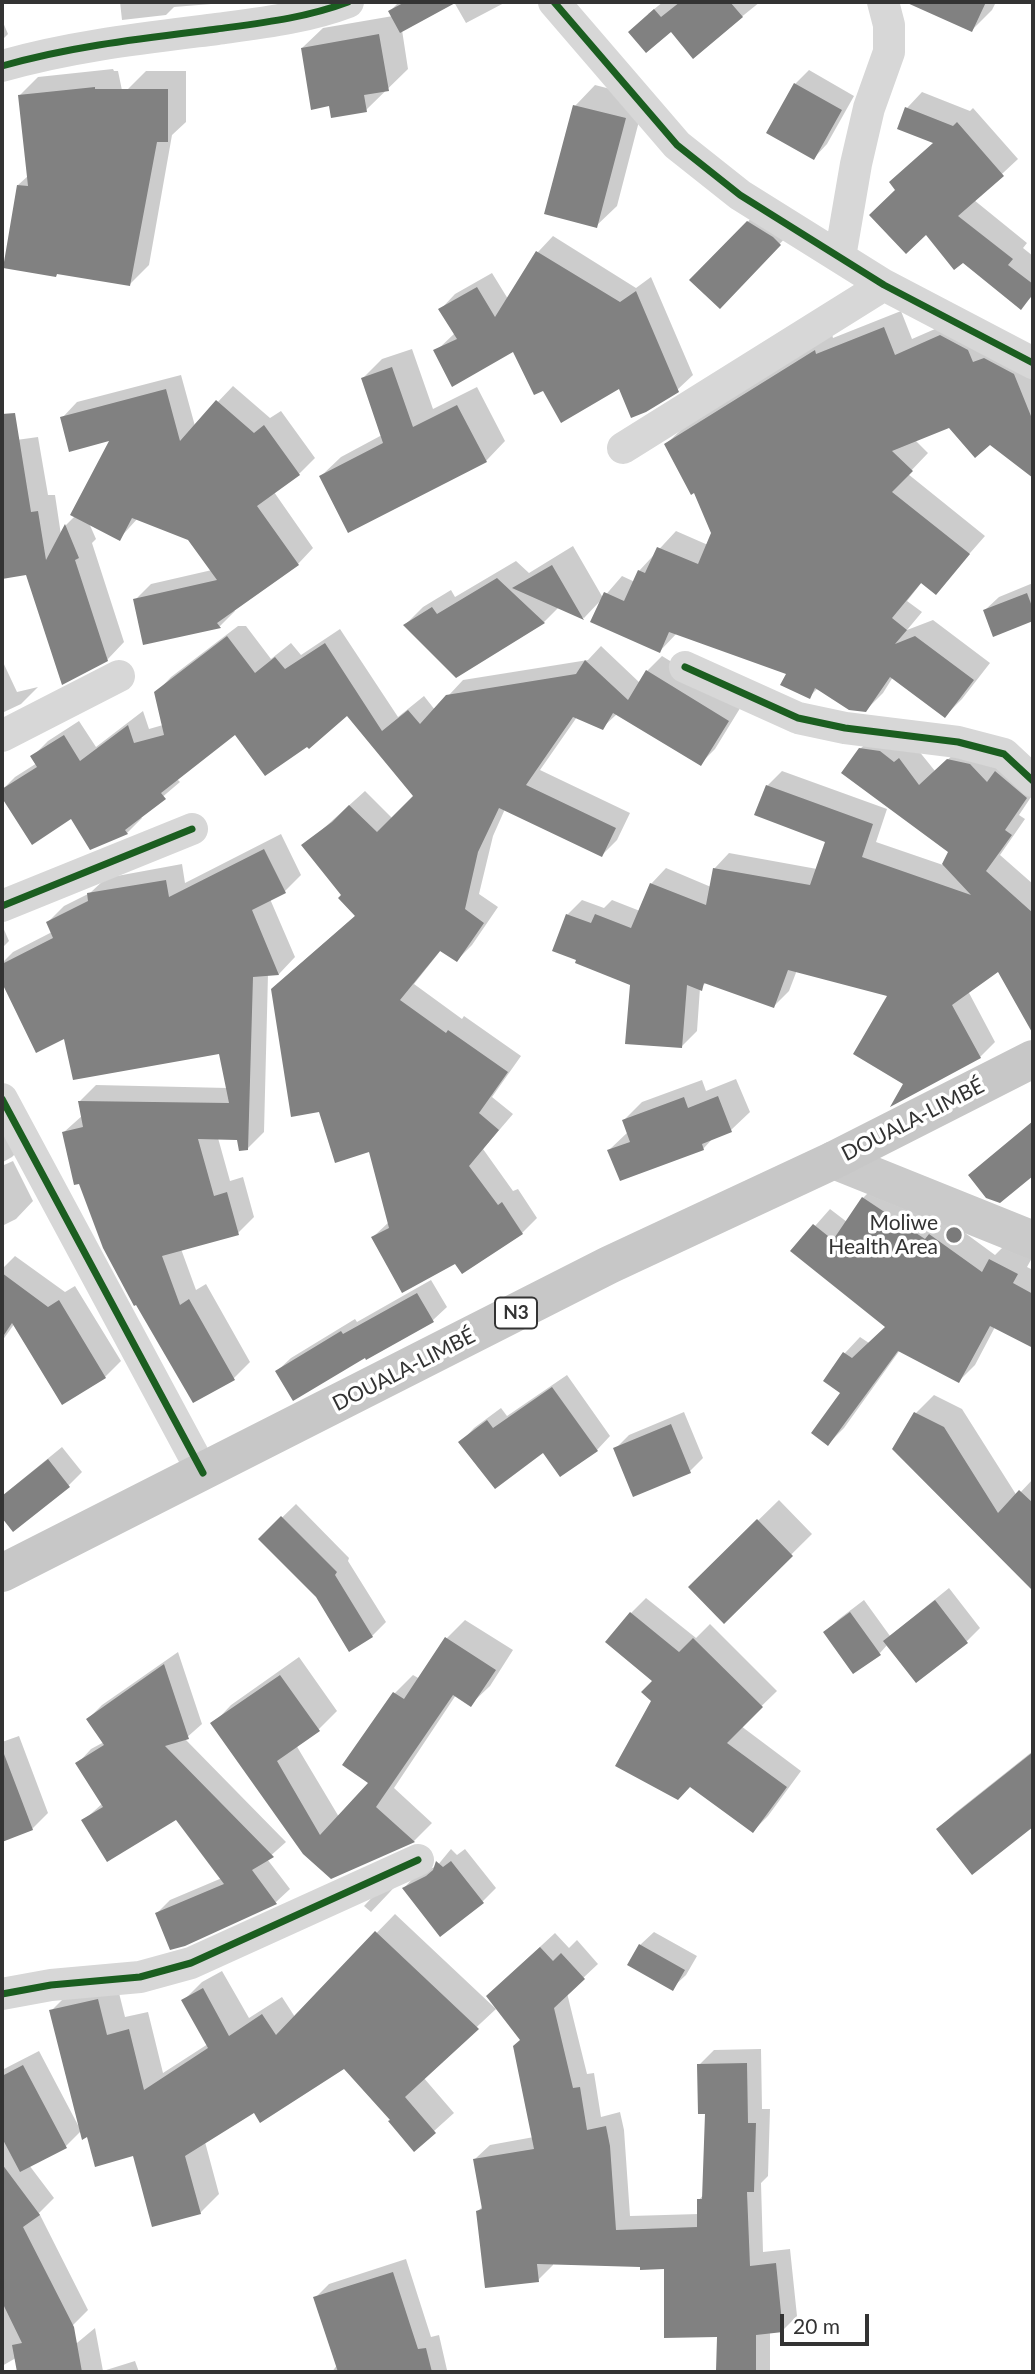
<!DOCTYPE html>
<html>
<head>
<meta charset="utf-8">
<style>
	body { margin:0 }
	#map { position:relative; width:1035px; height:2374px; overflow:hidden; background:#fff; font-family:Lato,sans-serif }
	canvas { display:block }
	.frame { position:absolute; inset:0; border:4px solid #333; pointer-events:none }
	.scale { position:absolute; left:780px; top:2314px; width:89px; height:32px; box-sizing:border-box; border:4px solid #333; border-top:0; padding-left:9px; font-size:21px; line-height:24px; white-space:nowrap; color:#333; -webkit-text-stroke:5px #fff; paint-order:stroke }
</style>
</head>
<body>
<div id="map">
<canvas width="1035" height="2374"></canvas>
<div class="frame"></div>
<div class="scale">20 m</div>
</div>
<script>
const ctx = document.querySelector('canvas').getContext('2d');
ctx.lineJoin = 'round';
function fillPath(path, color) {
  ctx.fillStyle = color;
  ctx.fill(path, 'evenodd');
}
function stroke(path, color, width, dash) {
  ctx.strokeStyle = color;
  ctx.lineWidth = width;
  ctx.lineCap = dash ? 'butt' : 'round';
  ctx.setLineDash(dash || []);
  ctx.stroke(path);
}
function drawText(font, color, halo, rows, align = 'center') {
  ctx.font = font + ' Lato,sans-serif';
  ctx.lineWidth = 7;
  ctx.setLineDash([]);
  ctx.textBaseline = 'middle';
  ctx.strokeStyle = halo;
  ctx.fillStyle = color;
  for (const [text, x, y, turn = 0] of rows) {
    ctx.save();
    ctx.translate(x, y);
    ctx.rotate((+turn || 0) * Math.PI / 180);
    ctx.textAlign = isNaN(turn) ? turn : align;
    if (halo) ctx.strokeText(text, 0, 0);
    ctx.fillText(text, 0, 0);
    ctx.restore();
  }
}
fillPath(new Path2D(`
	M120 2H236L174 7 166 15 122 20Z
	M399 2H454L402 30 408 69 366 110 330 104 302 48 323 28 393 16 390 11Z
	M454 2H506L466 23Z
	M663 2H760L693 56 671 29 648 14Z
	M909 2H996L992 10 972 30Z
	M2 20 8 34 2 40Z
	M113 69 114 71H118L124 100 127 90 146 71H186V122L172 135 149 265 130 284 18 185 28 176 19 96 38 77Z
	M809 70 854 96 827 144 814 158 795 84Z
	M595 85 645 98 617 206 596 226 575 106Z
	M922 92 970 111 973 108 1018 159 974 200 1027 243 1023 248 1033 256V295L1021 308 898 189 935 142 907 108Z
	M761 208 793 230 720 306 692 280Z
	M553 236 636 288 651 277 693 375 677 390 620 387 544 388 513 349 436 351 455 333 440 310 455 294 492 273 508 299 538 252Z
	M901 311 912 339 958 319 1033 364V476L990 443 949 425 915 440 928 453 908 474 985 536 935 593 922 582 907 601 922 612 907 630 933 620 990 663 962 699 945 716 893 677 883 693 866 710 818 688 809 697 788 673 677 633 660 651 602 599 584 618 559 607 544 622 456 676 405 625 423 607 451 590 455 597 516 561 529 573 573 546 603 598 622 576 635 582 639 571 676 531 708 545 713 533 695 491 666 444 683 428 832 334 833 338Z
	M412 349 433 409 477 387 505 441 486 461 321 476 341 457 382 435 363 378 382 359Z
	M181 375 195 426 233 386 270 418 281 411 315 458 299 474 274 492 313 548 298 564 233 609 235 611 220 626 145 643 135 600 151 584 212 570 189 539 138 518 119 539 89 523 96 539 92 543 124 642 107 660 28 573 2 578V442L38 437 48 495H55L61 535 66 525 75 516 112 439 62 418 77 402Z
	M1033 583V619L994 635 985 610 999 597Z
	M238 626H246L271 659 291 643 301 655 340 629 398 717 424 696 435 710 463 680 588 660 601 646 640 683 647 671 662 656 742 705 715 749 700 764 617 714 603 727 577 717 540 770 630 813 617 840 602 855 505 809 493 836 479 894 498 907 472 945 457 960 441 950 414 984 462 1019 464 1016 521 1056 492 1097 513 1114 483 1149 513 1191 518 1189 537 1218 522 1233 456 1261 373 1237 389 1222 370 1150 289 974 356 915 343 895 304 846 365 791 393 819 416 796 348 714 236 732 176 778 180 782 140 816 142 818 127 833 71 817 32 842 2 795V790L15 777 37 763 33 756 48 741 79 721 96 747 143 711 149 729 163 725 156 693 171 677Z
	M2 660 17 692 38 687 21 704 4 712 2 717Z
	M876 734 914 745 935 771 964 745 1033 794 1019 815 1025 819 1000 855 1033 884V1026L1032 1027 999 969 968 991 995 1042 980 1057 894 1103 906 1083 890 995 797 970 789 991 774 1006 707 982 700 988 697 1031 682 1046 632 984 567 915 582 900 604 908 612 900 640 911 651 884 666 868 711 887 714 869 729 853 817 869 827 841 767 786 782 771 887 809 876 842 943 865 950 851 860 749Z
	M281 834 301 875 285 891 270 899 295 957 279 974H268L264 1132 248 1148 238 1138H218L230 1181 243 1177 254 1217 238 1233 181 1249 196 1290 206 1284 250 1362 234 1378 194 1401 137 1303 64 1132 83 1115 80 1101 96 1085 228 1088 220 1052 66 1037 37 1051 2 979V963L13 952 52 932 48 922 64 906 90 893 106 878 182 864 185 883Z
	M2 925 9 941 2 948Z
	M736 1079 750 1112 731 1130 715 1136 703 1149 609 1150 628 1132 624 1120 642 1102 702 1080 706 1091Z
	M2 1087 29 1140 12 1157 3 1162 4 1165 13 1161 33 1201 16 1219 2 1226Z
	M879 1182 941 1224 946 1219 995 1255 1006 1244 1032 1258 1027 1267 1033 1270V1346L995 1327 975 1365 959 1381 900 1350 844 1428 828 1444 842 1392 825 1380 845 1353 860 1337 869 1343 887 1327 793 1251 830 1209 847 1222 863 1198Z
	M15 1256 65 1292 75 1286 121 1361 105 1377 15 1323 2 1341V1269Z
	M431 1280 447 1307 433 1320 367 1358 366 1355 277 1371 291 1358 355 1319 357 1322Z
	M567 1375 610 1436 597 1450H543L461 1442 474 1428 501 1408 507 1416Z
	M934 1395 962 1409 1017 1496 1033 1479V1573L1026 1581 916 1413Z
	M684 1412 703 1458 690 1471 615 1449 629 1435Z
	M62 1447 82 1472 69 1485 13 1529 2 1515V1496Z
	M779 1500 812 1534 724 1621 690 1587Z
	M296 1504 349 1558 348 1561 386 1622 372 1636 350 1649 317 1596 260 1539Z
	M949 1588 980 1628 967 1641 916 1680 888 1644 880 1653 825 1632 839 1619 864 1600 890 1636Z
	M646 1598 696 1638 710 1624 777 1691 741 1726 801 1771 768 1816 753 1831 653 1701 654 1680 631 1613Z
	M465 1620 513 1650 490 1686 471 1704 456 1695 394 1788 432 1823 414 1841 332 1877 213 1724 231 1705 299 1657 337 1711 319 1729 296 1745 339 1817 371 1782 345 1765 395 1693 413 1675 420 1679 447 1638Z
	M178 1652 202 1724 185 1739 286 1842 267 1859 290 1889 276 1902 184 1944 157 1913 170 1900 222 1878 177 1818 84 1820 103 1803 78 1763 91 1749 104 1742 88 1719 102 1705Z
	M19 1736 48 1813 32 1829 2 1840V1742Z
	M1033 1751V1825L938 1829 955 1813Z
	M451 1849 457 1855 465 1849 496 1888 482 1902 404 1888 417 1874 437 1866Z
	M405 1876 371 1912 364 1906 383 1886Z
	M395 1914 496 2009 423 2077 454 2113 414 2149 392 2119 344 2067 255 2111 205 2142 219 2194 200 2213 134 2154 82 2130 66 2146 29 2165 54 2198 39 2213 88 2310 73 2325 2 2366V2070L39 2051 79 2127 51 2011 70 1992 116 1981 125 2017 148 2012 163 2073 208 2044 183 2001 202 1982 222 1971 249 2018 282 1997 295 2017Z
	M654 1932 697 1956 686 1975 672 1988 640 1945Z
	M555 1933 569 1948 577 1940 598 1964 567 1993 587 2074 594 2073 601 2117 620 2112 624 2130 630 2216 699 2214V2200L704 2194 707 2112 699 2065 714 2050 761 2049 762 2109H770L768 2176 761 2183 763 2252 790 2249 797 2316 782 2331 770 2332V2372H736L719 2335 666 2267 553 2263V2265L538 2280 478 2211 483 2206 475 2159 490 2145 534 2137 522 2039 503 1981Z
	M406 2259 431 2337 439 2335 447 2370 444 2372H332L337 2365 315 2298 329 2284Z
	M95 2328 103 2371 135 2361 139 2372H42Z`), '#0003');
fillPath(new Path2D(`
	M405 2H457L400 33 388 11Z
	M680 2H730L743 17 693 59 671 32 646 53 628 32 654 9 661 17Z
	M905 2H986L972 32Z
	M379 34 389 91 364 95 367 112 331 118 329 106 311 110 301 48Z
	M794 83 842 110 814 160 766 133Z
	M95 87V89H168V142H157L130 286 57 274 56 277 3 268 17 185 28 186 18 95Z
	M573 105 626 118 597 228 544 214Z
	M905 107 953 126 957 122 1004 176 958 216 1013 259 1008 265 1033 284V294L1021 310 963 263 954 270 926 235 906 254 869 215 895 190 889 182 933 143 897 129Z
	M747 221 773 237 781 245 720 309 689 280Z
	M536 251 620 302 636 291 679 392 646 412 631 418 619 389 561 423 543 391 534 395 513 352 452 387 433 350 457 339 438 309 477 287 495 317Z
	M884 327 895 355 940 335 968 350 973 362 984 358 1014 374 1033 421V478L990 445 975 458 949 428 892 451 913 471 892 492 970 554 936 595 921 583 892 618 907 630 895 644 915 636 974 680 945 718 890 677 866 712 849 710 815 688 810 699 780 685 786 674 669 632 660 653 590 622 604 592 624 601 638 570 645 573 657 547 698 564 711 533 694 493 691 495 664 444 815 350 816 354Z
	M392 367 413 427 457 405 487 462 348 533 319 476 383 443 361 378Z
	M166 389 180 441 216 400 254 433 264 425 300 475 257 506 299 565 217 623 221 628 143 645 133 599 217 580 188 540 132 518 120 541 70 515 109 441 69 452 60 417Z
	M15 413 31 512 38 511 46 560 65 524 79 558 75 560 108 661 62 685 26 575 2 579V414Z
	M552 565 584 620 512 588Z
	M497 578 545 623 456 678 403 625 432 607 437 614Z
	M1027 593 1033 609V621L993 637 983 610Z
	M227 636 255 673 275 657 285 669 325 643 382 731 408 710 420 724 446 695 576 674 585 660 628 700 646 670 729 721 701 766 613 713 603 730 573 717 526 785 616 828 602 857 499 808 478 852 465 909 484 923 457 962 440 951 400 1000 446 1033 448 1030 508 1072 479 1113 499 1130 469 1166 498 1205 502 1202 523 1234 462 1274 455 1264 402 1293 371 1237 389 1228 369 1152 335 1163 319 1112 291 1117 271 989 355 916 338 898 341 895 301 845 332 822 349 805 377 832 413 796 347 716 309 749 307 747 265 776 235 735 161 793 166 799 125 830 128 834 90 850 71 819 32 845 2 798V789L37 767 30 756 64 735 80 761 128 725 134 743 164 735 154 692Z
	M859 748 880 751 894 762 899 758 919 785 947 759 970 764 987 782 995 771 1027 798 1005 830 1012 835 986 871 1033 913V1034L998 972 952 1005 981 1058 890 1107 903 1084 853 1054 887 996 788 970 774 1008 704 983 702 991 687 985 682 1048 625 1044 630 985 575 963 576 960 552 951 566 914 591 923 595 914 631 928 650 883 706 905 713 868 810 885 825 842 754 815 766 785 873 824 862 857 971 895 942 864 948 852 841 773Z
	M264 849 286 893 252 910 279 975 253 977 248 1150 239 1151 237 1140 198 1139 214 1196 227 1192 239 1235 162 1256 180 1305 189 1299 235 1380 193 1403 136 1305 134 1306 103 1248 79 1184 74 1185 62 1132 83 1127 78 1101 229 1103 219 1054 73 1080 64 1039 36 1053 2 983V964L53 938 46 922 88 901 87 893 166 880 169 897Z
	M718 1096 732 1132 702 1144 704 1150 620 1181 607 1150 630 1142 622 1120 684 1097 688 1108Z
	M1033 1121V1176L1000 1203 986 1198 968 1175Z
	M862 1197 925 1239 929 1234 982 1272 989 1259 1018 1274 1013 1283 1033 1294V1348L990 1326 959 1383 898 1351 828 1446 811 1433 840 1393 823 1381 843 1352 852 1358 885 1327 790 1251 813 1224 833 1240Z
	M2 1273 48 1307 59 1300 106 1378 62 1405 12 1323 2 1338Z
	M417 1293 434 1322 366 1360 365 1358 293 1401 275 1371 341 1331 343 1334Z
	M552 1387 598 1451 560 1477 543 1453 495 1489 458 1442 487 1420 493 1428Z
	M914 1412 944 1427 998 1513 1019 1490 1033 1503V1591L892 1449Z
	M671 1424 691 1473 633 1497 613 1448Z
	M48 1459 70 1487 13 1532 2 1518V1496Z
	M281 1516 337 1572 335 1575 373 1637 349 1652 316 1597 258 1539Z
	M757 1519 793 1556 724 1624 688 1587Z
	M935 1600 968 1643 916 1683 883 1641Z
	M630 1612 679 1652 693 1638 763 1707 727 1743 787 1787 753 1833 690 1787 678 1800 615 1766 651 1701 641 1692 652 1681 605 1642Z
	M850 1612 881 1655 853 1674 823 1632Z
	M445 1637 496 1670 471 1707 453 1695 376 1807 415 1842 331 1879 303 1854 210 1723 280 1675 320 1731 277 1761 320 1835 368 1783 342 1765 393 1692 404 1699Z
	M164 1664 189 1739 165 1746 274 1857 252 1870 277 1904 185 1946 170 1950 155 1913 224 1884 176 1820 107 1862 81 1820 103 1807 75 1763 104 1745 86 1719Z
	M1033 1752V1827L972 1875 936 1829Z
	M2 1754H4L33 1830 2 1842Z
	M436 1861 443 1867 451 1861 484 1903 440 1937 402 1888 426 1876 433 1870Z
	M375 1931 479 2029 405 2097 436 2133 414 2152 388 2121 390 2120 344 2069 260 2123 254 2113 185 2156 201 2214 152 2227 133 2156 95 2167 87 2137 82 2140 49 2010 98 1999 107 2035 129 2029 144 2090 208 2048 181 2000 203 1988 229 2036 262 2014 276 2035Z
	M639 1944 685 1970 673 1991 627 1965Z
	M540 1947 553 1961 561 1953 585 1979 554 2008 573 2088 580 2087 587 2130 606 2126 610 2146 616 2230 697 2227V2199H702L705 2114H698L697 2064 747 2063 748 2123H756L754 2192H747L750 2266 776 2263 783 2332 756 2335V2372L716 2371 717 2337 664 2338V2269L640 2270V2267L537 2264 539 2282 485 2288 476 2211 482 2209 473 2159 534 2149 513 2046 520 2040 486 1996Z
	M23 2065 67 2148 20 2172 2 2138V2076Z
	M2 2164 40 2215 23 2227 74 2327 82 2372H17L12 2345 22 2343 2 2302Z
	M393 2272 418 2349 426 2348 432 2372H338L313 2297Z`), '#818181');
stroke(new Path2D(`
	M554 2 677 145 740 195 884 285 1033 363
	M2 66C71 46 145 38 217 29 261 23 306 18 348 2
	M840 257 856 164 869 108 889 52V25L883 2
	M623 448 884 285
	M685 667 798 718 845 728 958 742 1004 754 1033 781
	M2 736 119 676
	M2 906 192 829
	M2 1099 203 1473
	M2 1994 51 1985 140 1977 191 1963 418 1860`), '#d7d7d7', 32);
stroke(new Path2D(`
	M834 1160 1033 1240`), '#cacaca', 38);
stroke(new Path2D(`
	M2 1573 609 1265 834 1160 1033 1059`), '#c7c7c7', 38);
stroke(new Path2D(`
	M554 2 677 145 740 195 884 285 1033 363
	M2 66C71 46 145 38 217 29 261 23 306 18 348 2
	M685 667 798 718 845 728 958 742 1004 754 1033 781
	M2 906 192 829
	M2 1099 203 1473
	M2 1994 51 1985 140 1977 191 1963 418 1860`), '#1b5e20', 7);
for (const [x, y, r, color] of [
	[954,1235,9,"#7a7a7a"]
]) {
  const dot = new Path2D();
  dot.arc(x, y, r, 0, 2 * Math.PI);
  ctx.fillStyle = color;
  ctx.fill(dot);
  stroke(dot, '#fff', 2.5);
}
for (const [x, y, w] of [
	[516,1313,42]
]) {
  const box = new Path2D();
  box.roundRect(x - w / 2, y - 15.5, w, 31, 5);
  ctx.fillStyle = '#fff';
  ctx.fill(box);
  stroke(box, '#333', 2);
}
drawText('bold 19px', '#333', null, [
	["N3",516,1313]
]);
drawText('21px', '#333', '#fff', [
	["DOUALA-LIMBÉ",913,1120,-27],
	["DOUALA-LIMBÉ",404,1370,-27]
]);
drawText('21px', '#333', '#fff', [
	["Moliwe",938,1223],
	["Health Area",938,1247]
], 'right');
</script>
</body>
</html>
